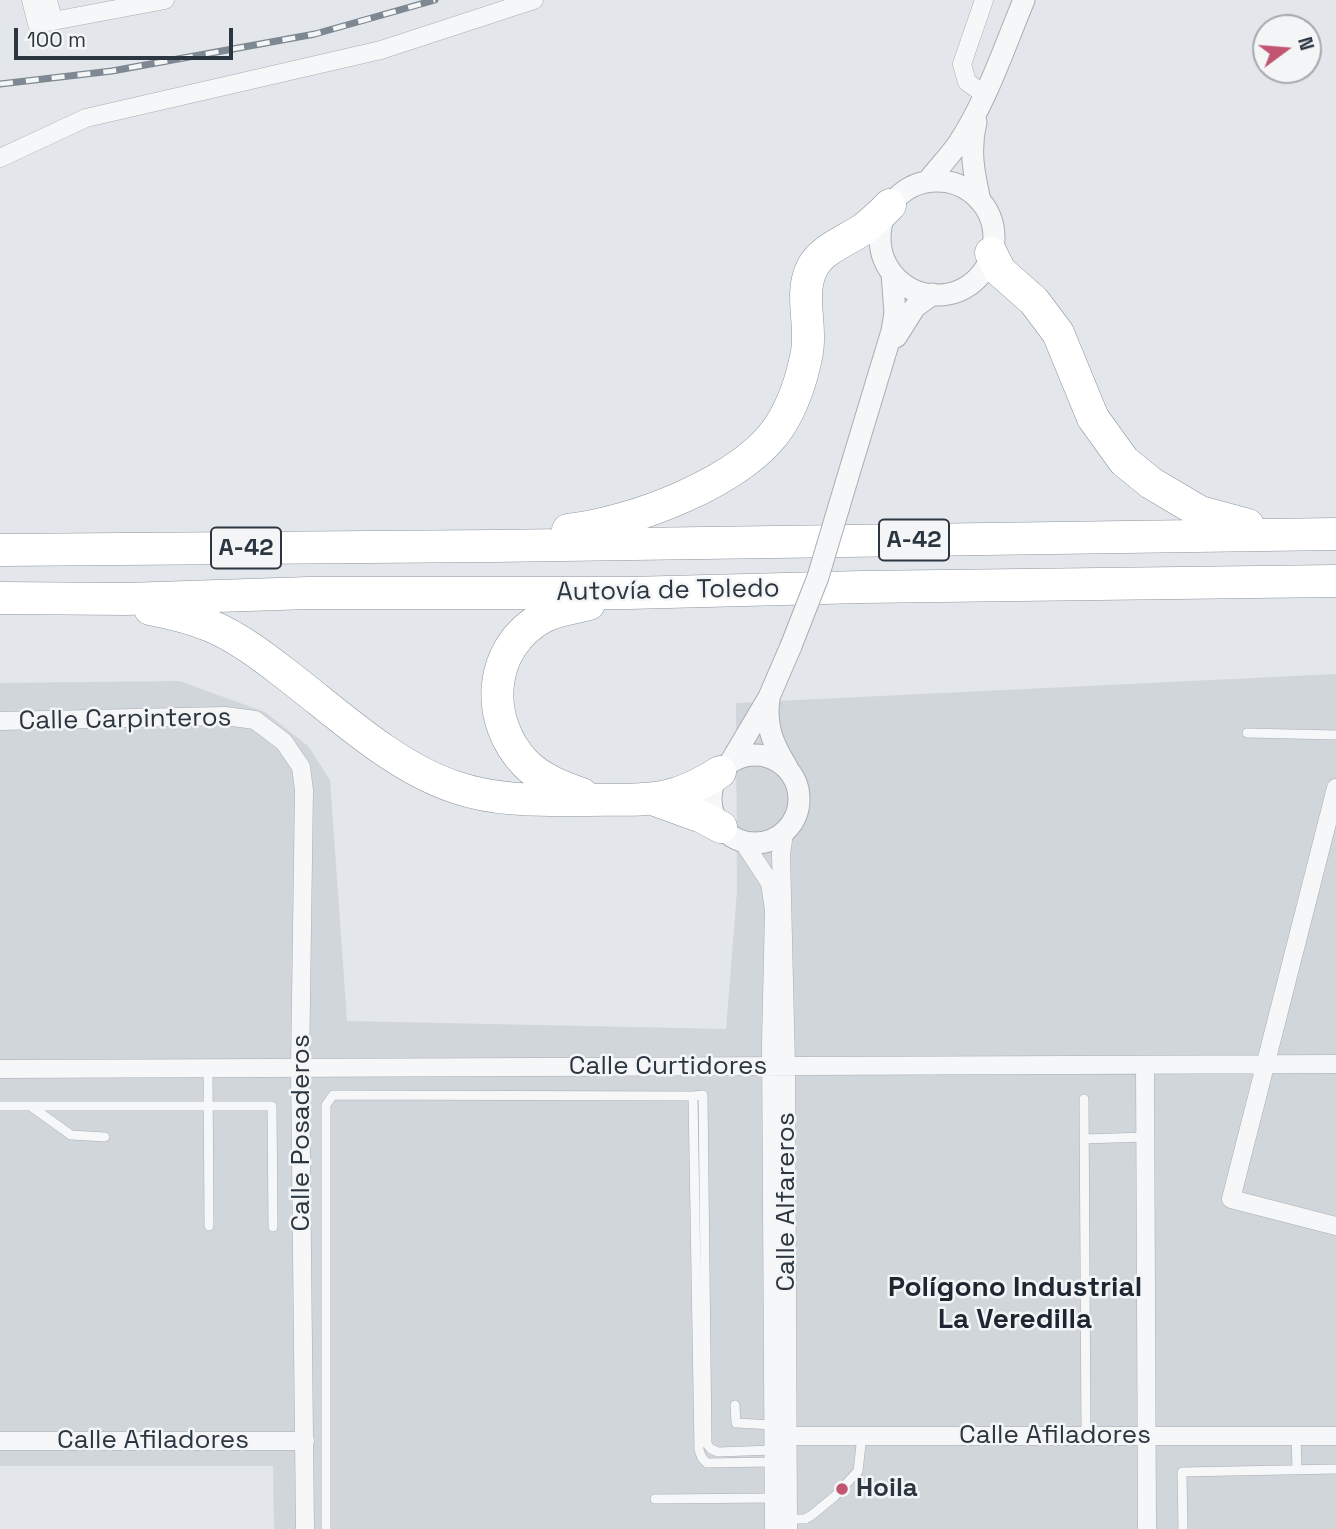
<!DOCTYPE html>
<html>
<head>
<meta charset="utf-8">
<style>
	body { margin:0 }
	#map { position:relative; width:1336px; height:1529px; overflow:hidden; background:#e3e6ea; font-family:"Space Grotesk",sans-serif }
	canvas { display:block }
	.north { position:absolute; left:1252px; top:14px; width:70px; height:70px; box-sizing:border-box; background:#f3f5f7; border:2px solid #a3a9ae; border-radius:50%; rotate:74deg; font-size:19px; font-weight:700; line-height:28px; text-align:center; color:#2c3640 }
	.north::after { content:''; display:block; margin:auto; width:24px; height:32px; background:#c25571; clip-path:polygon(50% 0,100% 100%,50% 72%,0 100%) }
	.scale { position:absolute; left:14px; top:28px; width:219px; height:32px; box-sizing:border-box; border:4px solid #2c3640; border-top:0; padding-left:9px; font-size:21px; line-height:24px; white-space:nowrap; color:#2c3640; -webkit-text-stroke:5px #f3f5f7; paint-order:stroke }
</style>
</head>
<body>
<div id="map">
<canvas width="1336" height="1529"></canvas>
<div class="north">N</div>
<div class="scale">100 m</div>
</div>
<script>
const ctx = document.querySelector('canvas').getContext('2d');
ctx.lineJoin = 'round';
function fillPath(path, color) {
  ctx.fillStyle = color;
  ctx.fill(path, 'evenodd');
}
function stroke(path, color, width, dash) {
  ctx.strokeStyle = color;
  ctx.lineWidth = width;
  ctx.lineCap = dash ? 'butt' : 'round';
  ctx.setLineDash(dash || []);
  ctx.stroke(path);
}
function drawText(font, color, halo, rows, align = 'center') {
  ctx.font = font + ' "Space Grotesk",sans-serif';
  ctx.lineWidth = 5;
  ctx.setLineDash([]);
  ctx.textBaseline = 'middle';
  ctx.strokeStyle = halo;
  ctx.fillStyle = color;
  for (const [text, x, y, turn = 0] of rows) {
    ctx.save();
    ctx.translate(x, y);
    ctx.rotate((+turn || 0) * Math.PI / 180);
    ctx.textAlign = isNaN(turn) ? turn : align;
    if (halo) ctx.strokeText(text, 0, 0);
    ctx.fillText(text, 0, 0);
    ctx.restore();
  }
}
fillPath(new Path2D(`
	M1336 674V1529H274L273 1466H0V683L179 681 265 712 308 746 330 780 347 1021 726 1029 737 891 736 703Z`), '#d1d6db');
const service = new Path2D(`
	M1247 733 1336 735
	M208 1069 209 1226
	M693 1096 703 1095 707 1444 711 1449 718 1452 774 1450
	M1084 1099 1086 1436
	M0 1106H272L273 1227
	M32 1107 71 1135 105 1137
	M1084 1139 1145 1137
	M735 1405 736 1423 774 1425
	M1296 1436 1297 1469
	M655 1499 774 1498
	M788 1519H805L812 1515 835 1496 858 1471 862 1436
	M326 1529V1105L333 1095 693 1096 699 1450 702 1458 707 1463 774 1462
	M1183 1529 1182 1472 1336 1469`);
const minor = new Path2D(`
	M31 0 37 24 165 0
	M48 0 53 20
	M984 0 962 64 967 82 984 94
	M0 158 86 118 381 50 534 0
	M0 721 225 716 255 720 284 742 301 767 304 790 300 1068 305 1529
	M1336 788 1231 1199 1336 1226
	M784 833 781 854 786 1067 788 1529
	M744 843 770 883 774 910 771 1042 774 1529
	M1145 1066 1147 1529
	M0 1069 1336 1064
	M778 1436H1336
	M0 1441H305`);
const tertiary = new Path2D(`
	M976 122C969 150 974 174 980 201
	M880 238a57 57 0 1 1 114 0a57 57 0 1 1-114 0Z
	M927 182C937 169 949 157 958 144 987 100 1004 48 1024 0
	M896 337 915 307 933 294
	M846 483 892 331 895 313 892 273
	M769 699C765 726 773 744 787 767
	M711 799a44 44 0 1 1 88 0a44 44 0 1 1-88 0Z
	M731 761 769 697 791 646`);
const motorway = new Path2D(`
	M991 253 1000 271 1034 301 1058 333 1093 418 1124 461 1151 483 1200 512 1248 525
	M568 530C632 523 742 482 779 427 794 404 802 379 807 352 812 325 799 294 812 268 821 250 845 241 862 230 872 223 881 214 890 205
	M0 550 493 546 1336 534
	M0 598 126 599 309 593H629L862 587 1336 581
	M150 609C171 613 192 618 211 626 237 637 261 655 283 672 336 712 392 766 455 787 498 802 543 800 587 800 645 799 669 805 720 772
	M582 794C562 787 541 779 526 764 484 721 487 648 543 617 556 610 574 608 589 604
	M655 800 702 817 721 827`);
stroke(service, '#a8aeb4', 10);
stroke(minor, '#a8aeb4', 19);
stroke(tertiary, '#a8aeb4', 23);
stroke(motorway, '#8c969f', 33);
stroke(service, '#f5f7f8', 9);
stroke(minor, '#f5f7f8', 18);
stroke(tertiary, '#f5f7f8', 21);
stroke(motorway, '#fff', 32);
const rail = new Path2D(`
	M0 84 112 71 315 34 435 0`);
stroke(rail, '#7e8892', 7);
stroke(rail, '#f3f5f7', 4.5, [13]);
const tertiaryBridge = new Path2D(`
	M791 646 818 577 846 483`);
stroke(tertiaryBridge, '#a8aeb4', 23, []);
stroke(tertiaryBridge, '#f5f7f8', 21);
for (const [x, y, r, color] of [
	[842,1489,7,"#c25571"]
]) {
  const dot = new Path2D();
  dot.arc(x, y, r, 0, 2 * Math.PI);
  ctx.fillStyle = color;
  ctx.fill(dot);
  stroke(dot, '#f3f5f7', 2.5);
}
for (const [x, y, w] of [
	[914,540,70],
	[246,548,70]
]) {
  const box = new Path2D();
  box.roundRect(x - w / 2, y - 20.5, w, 41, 5);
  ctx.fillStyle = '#f3f5f7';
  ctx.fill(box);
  stroke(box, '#2c3640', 2);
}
drawText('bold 24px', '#2c3640', null, [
	["A-42",914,540],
	["A-42",246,548]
]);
drawText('26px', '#2c3640', '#f3f5f7', [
	["Autovía de Toledo",668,591,-1],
	["Calle Carpinteros",125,720,-1],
	["Calle Curtidores",668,1067],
	["Calle Posaderos",302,1133,-90],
	["Calle Alfareros",787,1202,-90],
	["Calle Afiladores",1055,1436],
	["Calle Afiladores",153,1441]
]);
drawText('bold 26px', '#2c3640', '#f3f5f7', [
	["Hoila",856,1489]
], 'left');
drawText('bold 28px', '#1e2731', '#f3f5f7', [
	["Polígono Industrial",1015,1288],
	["La Veredilla",1015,1320]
]);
</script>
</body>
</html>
